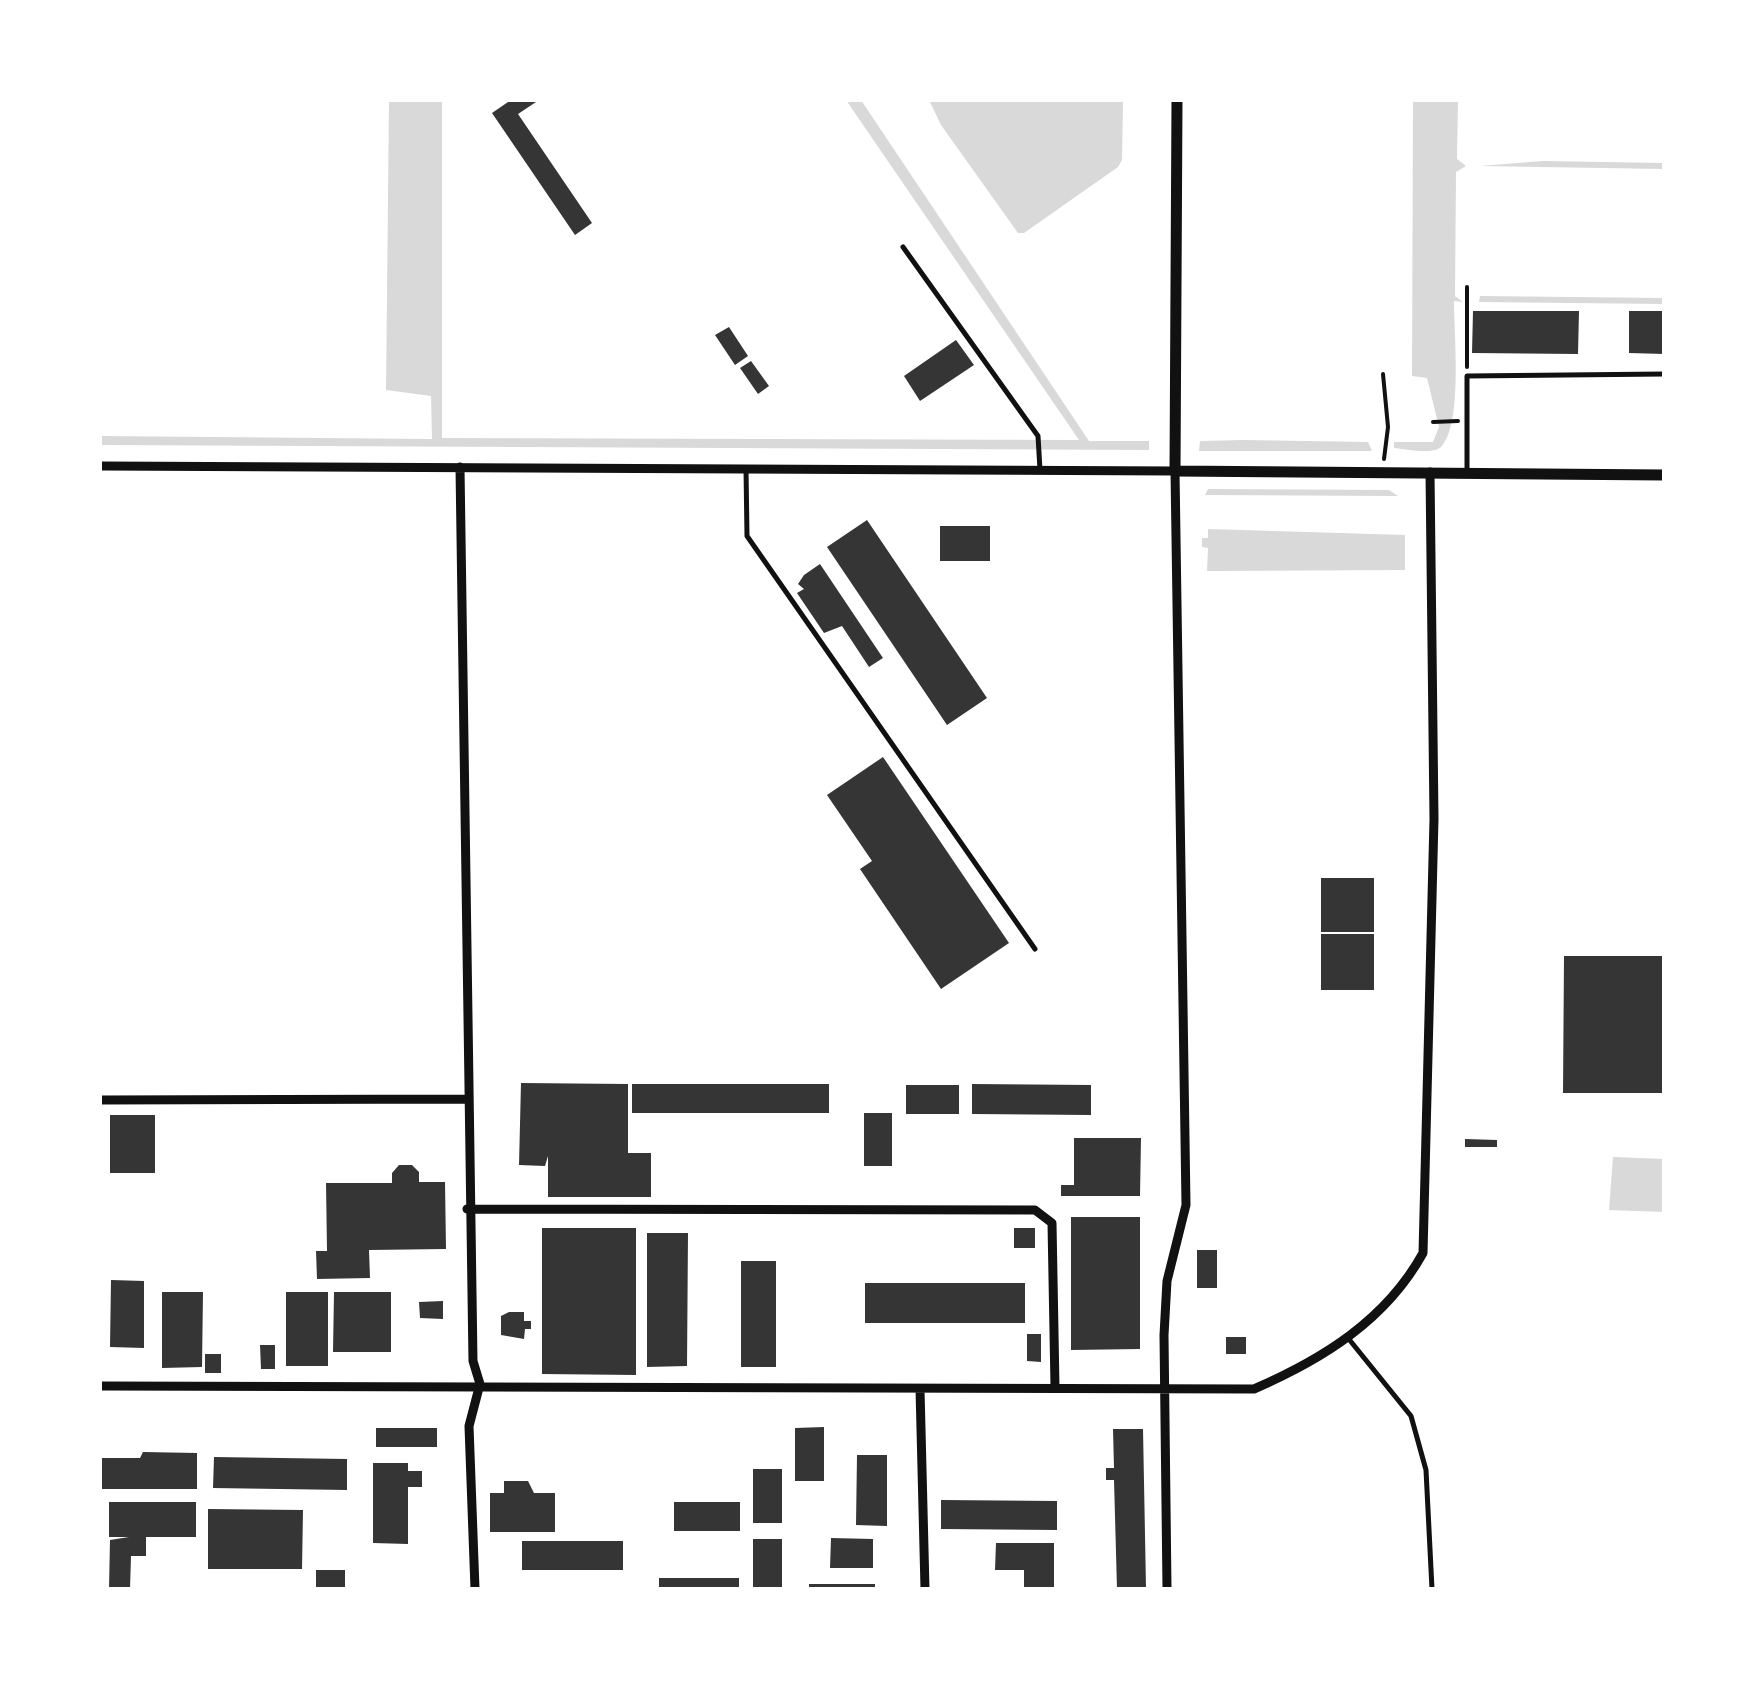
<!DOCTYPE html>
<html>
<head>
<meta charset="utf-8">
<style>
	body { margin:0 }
	#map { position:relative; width:1764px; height:1689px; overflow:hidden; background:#fff; font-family:Cabin,sans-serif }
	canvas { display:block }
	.frame { position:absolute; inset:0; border:102px solid #fff; pointer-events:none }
</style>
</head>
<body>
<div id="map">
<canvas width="1764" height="1689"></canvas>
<div class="frame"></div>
</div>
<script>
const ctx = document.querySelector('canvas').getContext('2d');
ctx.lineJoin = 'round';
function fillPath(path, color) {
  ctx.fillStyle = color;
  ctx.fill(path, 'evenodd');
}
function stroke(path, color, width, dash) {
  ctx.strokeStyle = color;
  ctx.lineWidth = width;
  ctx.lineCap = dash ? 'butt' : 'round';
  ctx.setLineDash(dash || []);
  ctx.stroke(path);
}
fillPath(new Path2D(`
	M389 100H442V438L1079 440 846 100H861L1089 441H1149V450L100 445V436L432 439 431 396 386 390Z
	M929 100H1123L1122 160 1118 167 1024 233H1018L941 125Z
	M1413 100H1458L1457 159 1466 166 1456 172 1455 296 1463 302 1454 301C1454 335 1463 425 1441 447 1432 455 1406 449 1394 448V442H1433L1439 427 1427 378 1412 376Z
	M1543 161 1664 163V169L1480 166Z
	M1480 296 1664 298V304L1479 302Z
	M1244 440 1368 442 1372 451H1199L1200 441Z
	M1208 489 1389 490 1398 496 1205 495Z
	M1208 529 1405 535V570L1207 571 1208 548 1202 547V538H1208Z
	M1613 1157 1664 1159V1212L1609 1210Z`), '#d9d9d9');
fillPath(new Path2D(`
	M511 100H539L518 114 592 223 575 235 492 113Z
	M1473 311H1579L1578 354 1472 353Z
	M1629 311H1664V354L1629 353Z
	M729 327 748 356 735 365 715 335Z
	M956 340 974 365 920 401 904 376Z
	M751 361 769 386 758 394 740 368Z
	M867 520 987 698 947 725 827 547Z
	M940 526H990V561H940Z
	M820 564 883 658 869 667 842 626 824 633 797 593 804 589 798 584 804 575Z
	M883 757 1009 943 941 989 860 869 872 861 827 795Z
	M1321 878H1374V932H1321Z
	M1321 934H1374V990H1321Z
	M1564 956H1664V1093H1563Z
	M521 1083 628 1084V1153H651V1197H548V1156L545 1166 519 1165Z
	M632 1084H829V1113H632Z
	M972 1084 1091 1085V1115L972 1114Z
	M906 1085H959V1114H906Z
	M864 1113H892V1166H864Z
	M110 1115H155V1173H110Z
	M1074 1138H1141L1140 1196H1061V1185H1074Z
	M1465 1139 1497 1140V1147H1465Z
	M399 1165H412L419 1172V1182H445L446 1249 369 1250 370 1278 317 1279 316 1251H327L326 1183H392V1173Z
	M1071 1217H1140V1349L1071 1350Z
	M542 1228H636V1375L542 1374Z
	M1014 1228H1035V1248H1014Z
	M647 1233H688L687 1366 647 1367Z
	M1197 1250H1217V1288H1197Z
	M741 1261H776V1367H741Z
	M111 1280 144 1281V1348L110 1347Z
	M865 1283H1025V1323H865Z
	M162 1292H203L202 1367 162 1368Z
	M286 1292H328V1366H286Z
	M334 1292H391V1352H333Z
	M443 1301V1319L420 1318 419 1302Z
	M509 1312H524V1321H531V1329H525L524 1339 501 1335V1316Z
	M1027 1334H1041V1362L1027 1361Z
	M1226 1337H1246V1354H1226Z
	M260 1345H275V1369H261Z
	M205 1354H221V1373H205Z
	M824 1427V1481H795V1428Z
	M376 1428H437V1447H376Z
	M1113 1429H1143L1146 1588 1117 1589 1114 1480H1106V1468H1114Z
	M143 1452 197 1453V1489H100V1458H140Z
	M857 1455H887V1526L856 1525Z
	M214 1457 347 1459V1490L213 1488Z
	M373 1463H408V1471H422V1487H408V1544L373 1543Z
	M753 1469H782V1523H753Z
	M504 1481H528L534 1493H555V1532H490V1493H504Z
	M941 1500 1057 1501V1530L941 1529Z
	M109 1502H196V1537H146V1556H131L130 1589H109L110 1540 129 1537H109Z
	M674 1502H740V1531H674Z
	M208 1509 303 1510 302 1569H208Z
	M831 1538 873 1539V1568H830Z
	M753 1539H782V1589H753Z
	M522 1541H623V1570H522Z
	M996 1543H1054V1589H1024V1570H995Z
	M316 1570H345V1589H316Z
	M659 1578H739V1589H659Z
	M809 1584H875V1589H809Z`), '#353535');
stroke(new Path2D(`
	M1467 367V287
	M1383 374 1388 427 1384 459
	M1433 422 1458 421`), '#111', 4);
stroke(new Path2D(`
	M903 247 1038 436 1040 470
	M746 469 747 536 1035 949
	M1467 472V376L1664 374
	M1348 1338 1411 1416 1426 1470 1432 1589`), '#111', 5);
stroke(new Path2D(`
	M100 466 1175 471 1186 1205 1167 1281 1164 1335 1167 1589
	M460 467 473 1361 480 1384
	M100 1100 468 1099
	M467 1209 1035 1210 1052 1223 1055 1387
	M100 1386 1254 1389C1323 1359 1386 1320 1423 1253L1434 819 1430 472
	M920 1389 925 1589
	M475 1589 469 1426 480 1384`), '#111', 9);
stroke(new Path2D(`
	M1177 100 1175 471 1664 475`), '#111', 11);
</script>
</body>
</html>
